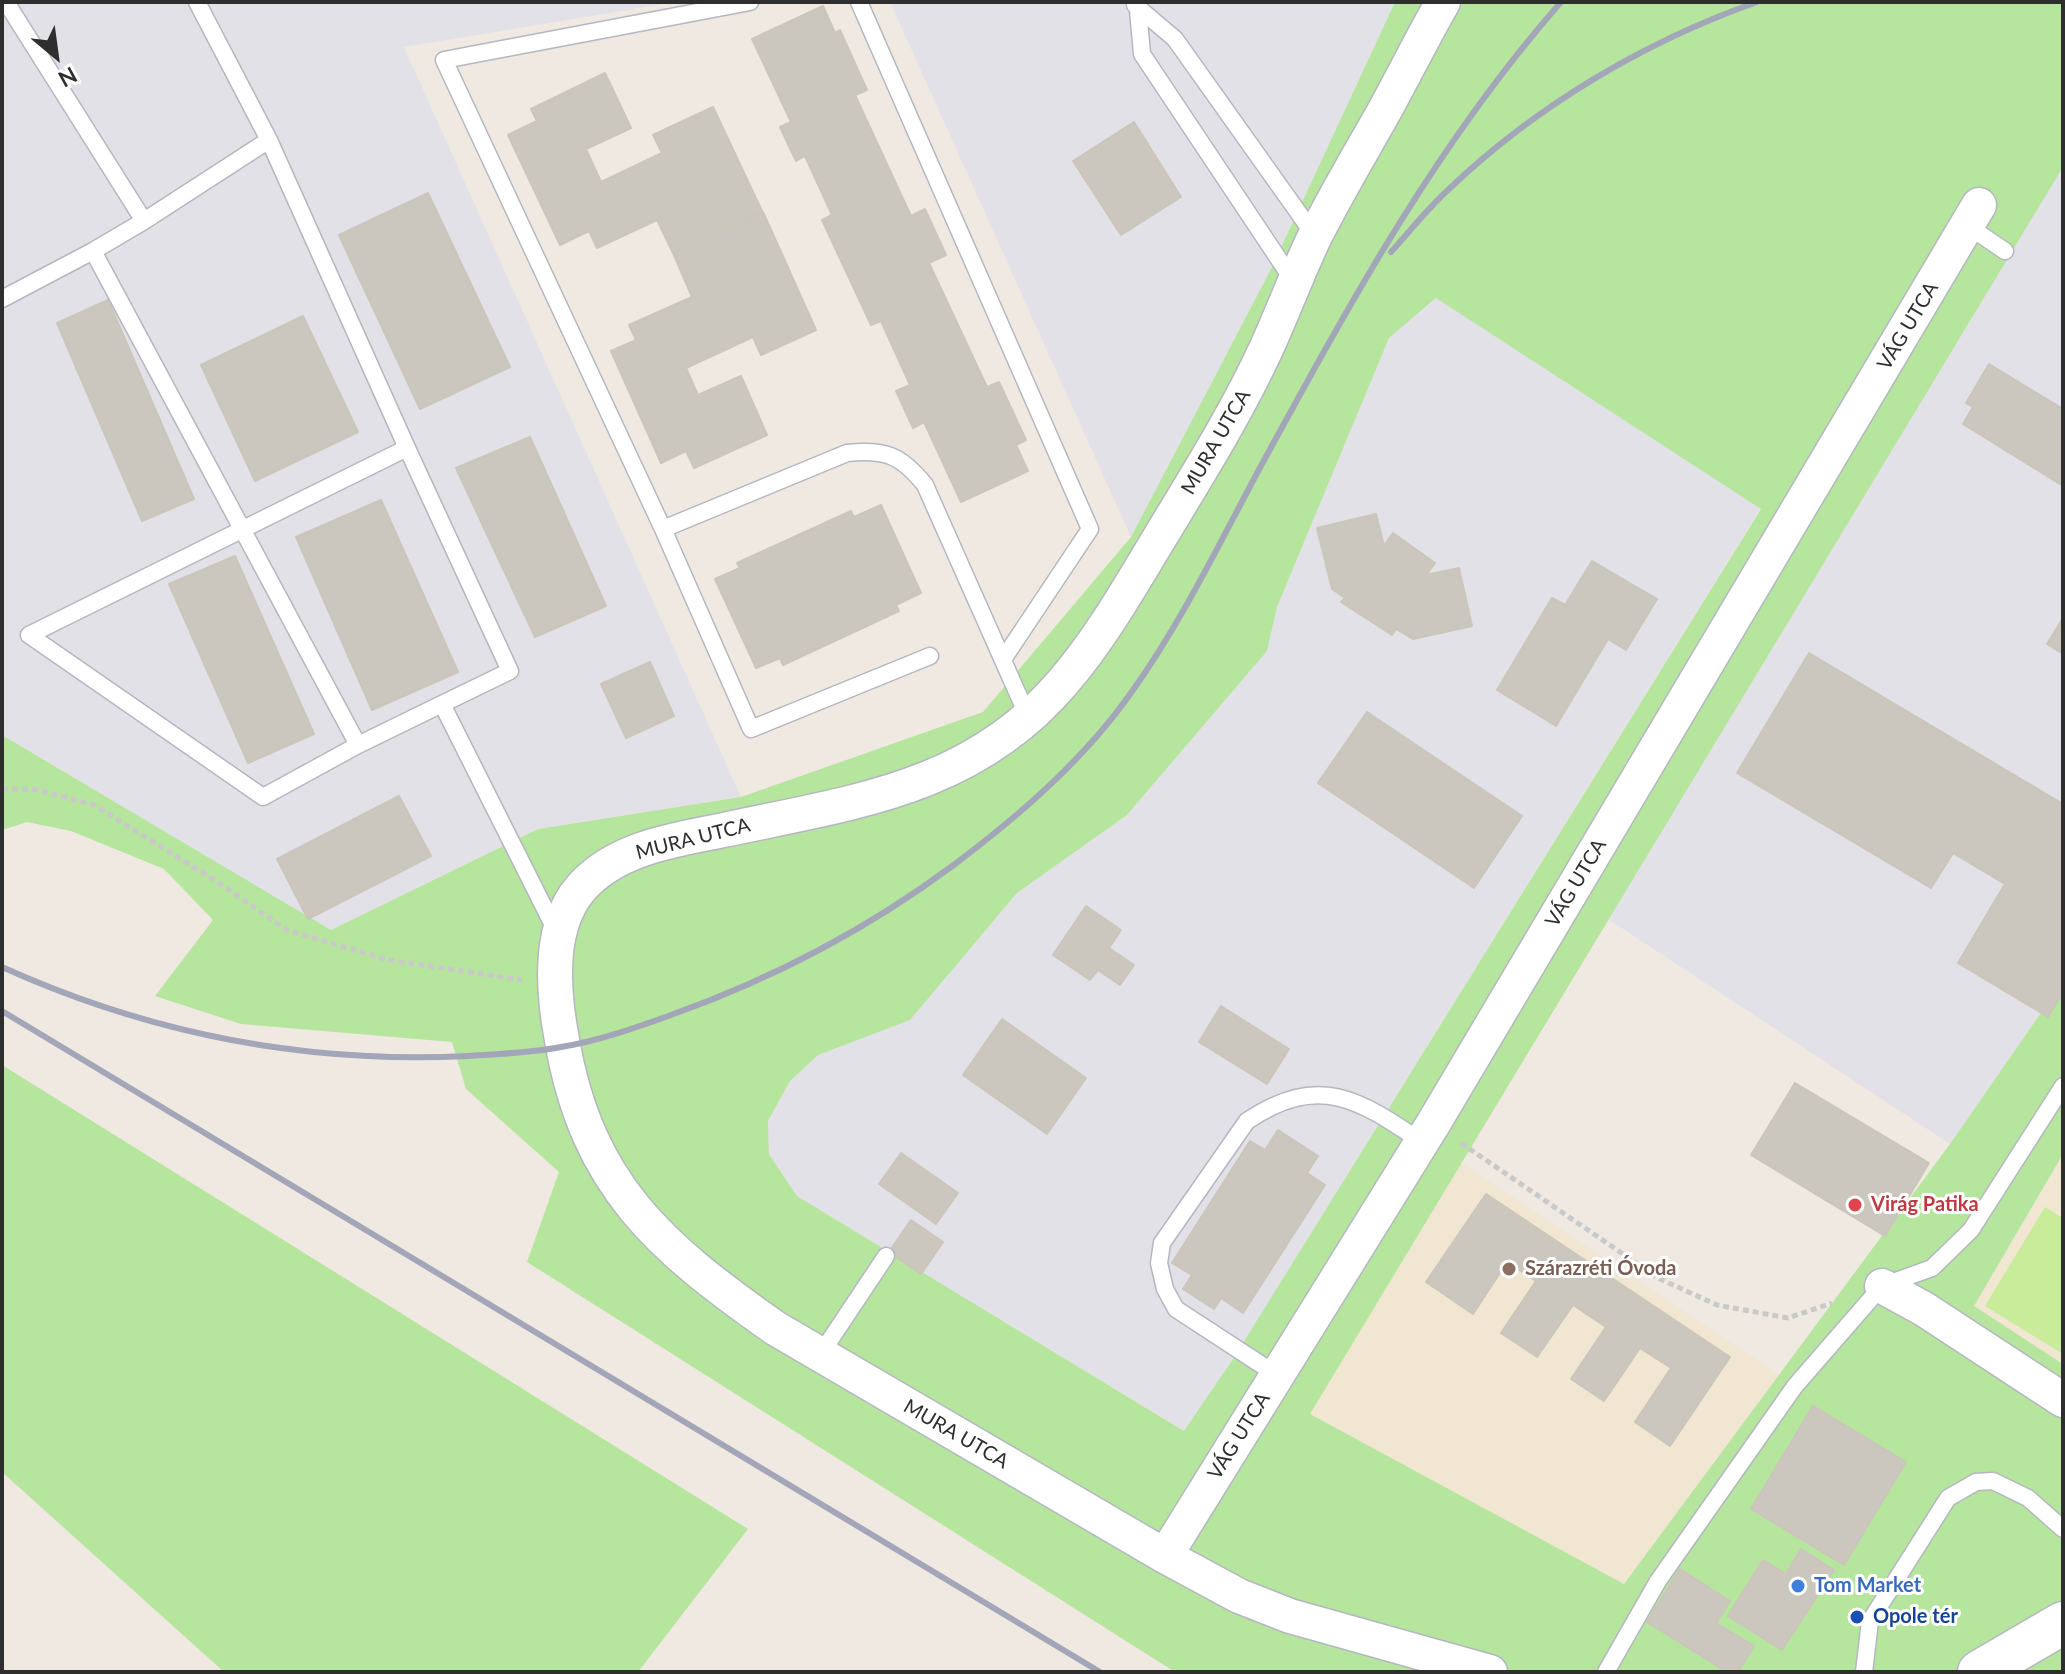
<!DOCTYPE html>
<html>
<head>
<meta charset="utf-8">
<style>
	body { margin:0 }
	#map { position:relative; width:2065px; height:1674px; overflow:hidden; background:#efe9e1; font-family:Lato,sans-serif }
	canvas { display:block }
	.frame { position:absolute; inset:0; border:4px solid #2e2e2e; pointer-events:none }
	.north { position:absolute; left:16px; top:16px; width:80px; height:80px; -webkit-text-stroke:6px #fff; paint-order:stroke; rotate:151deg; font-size:22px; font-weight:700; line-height:32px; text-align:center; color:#2e2e2e }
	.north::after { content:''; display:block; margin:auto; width:28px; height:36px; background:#2e2e2e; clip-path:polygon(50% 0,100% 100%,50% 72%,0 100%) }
</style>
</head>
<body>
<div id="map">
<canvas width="2065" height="1674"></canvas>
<div class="frame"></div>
<div class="north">N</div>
</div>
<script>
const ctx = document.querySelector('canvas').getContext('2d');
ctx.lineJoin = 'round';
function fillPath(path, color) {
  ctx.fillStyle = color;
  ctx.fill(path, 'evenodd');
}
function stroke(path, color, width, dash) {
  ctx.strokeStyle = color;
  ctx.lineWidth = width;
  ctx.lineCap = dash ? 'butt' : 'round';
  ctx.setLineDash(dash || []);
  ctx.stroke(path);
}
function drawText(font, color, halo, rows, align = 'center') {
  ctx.font = font + ' Lato,sans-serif';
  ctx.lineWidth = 6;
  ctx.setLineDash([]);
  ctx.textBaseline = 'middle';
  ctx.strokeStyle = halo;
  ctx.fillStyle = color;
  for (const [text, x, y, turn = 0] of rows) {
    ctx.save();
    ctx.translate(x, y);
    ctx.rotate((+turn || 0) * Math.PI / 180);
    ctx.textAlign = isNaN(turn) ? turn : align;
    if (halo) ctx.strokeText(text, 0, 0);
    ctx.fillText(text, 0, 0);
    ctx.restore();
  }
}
fillPath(new Path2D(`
	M2 2H676L404 47 741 797 538 829 331 930 2 735Z
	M890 2H1395L1271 269 1131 537Z
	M2063 167V981L1950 1144 1608 919Z
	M1437 298 1761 508 1231 1362 1185 1431 797 1196 769 1154 768 1121 790 1081 817 1055 910 1020 1017 893 1127 815 1267 651 1277 607 1389 338Z`), '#e3e1e8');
fillPath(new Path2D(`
	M2063 1154V1364L1974 1306Z
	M1461 1163 1779 1375 1624 1584 1310 1414Z`), '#f0e6d1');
fillPath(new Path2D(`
	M1395 2H2063V167L1310 1414 1624 1584 1950 1144 2063 981V1154L1974 1306 2063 1364V1672H1175L527 1262 559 1172 466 1089 452 1042 241 1024 155 996 213 920 164 869 71 831 27 822 2 830V735L331 930 538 829 741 797 983 712 1131 537 1271 269ZM1436 298 1761 509 1231 1362 1184 1431 797 1196 769 1154 768 1121 790 1081 818 1055 910 1020 1017 893 1127 815 1267 651 1277 607 1389 338Z
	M2 1065 748 1529 638 1672H224L2 1472Z`), '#b6e59e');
fillPath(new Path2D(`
	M2045 1207 2063 1218V1354L1985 1306Z`), '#c9ec9a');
const building = new Path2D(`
	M823 6 835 33 840 30 867 90 855 95 911 216 925 209 946 255 929 263 987 387 999 382 1026 440 1016 445 1028 471 961 502 924 422 913 428 896 391 910 385 881 321 871 325 822 220 832 215 805 156 796 161 780 127 791 122 752 39Z
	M605 73 631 128 586 149 601 182 662 153 653 135 713 107 762 211 673 253 657 220 597 248 589 231 560 245 508 135 537 121 531 109Z
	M1134 122 1181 197 1121 235 1073 161Z
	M428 193 510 367 420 409 339 235Z
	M763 212 816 330 761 355 753 337 686 368 698 395 741 376 767 435 694 468 686 451 661 463 611 351 636 340 629 325 692 297 673 253Z
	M108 300 194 499 142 521 57 323Z
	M303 316 358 432 255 481 201 365Z
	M1989 364 2063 409V486L1963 424 1973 407 1966 403Z
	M530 437 606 606 535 637 456 468Z
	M381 500 458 672 372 710 296 537Z
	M881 505 921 593 896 605 899 611 783 665 780 658 756 668 715 579 740 568 737 563 851 511 854 517Z
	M1376 514 1384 546 1393 533 1435 563 1426 575 1459 568 1472 626 1413 639 1396 629 1392 635 1341 602 1345 598 1332 589 1317 528Z
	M235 556 314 734 248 763 169 584Z
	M1592 561 1657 599 1626 650 1608 639 1556 726 1497 690 1552 598 1565 605Z
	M2063 618V654L2047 644Z
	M1809 653 2063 804V992L2048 1017 1958 963 2005 884 1953 853 1931 888 1737 773Z
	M650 662 674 716 626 738 601 684Z
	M1367 712 1522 816 1474 888 1318 783Z
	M399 796 431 856 308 919 277 859Z
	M1086 906 1121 930 1109 948 1134 965 1120 985 1098 970 1090 980 1053 955Z
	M1221 1006 1289 1049 1267 1084 1199 1042Z
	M1002 1019 1086 1078 1047 1134 963 1075Z
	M1795 1083 1929 1163 1885 1236 1751 1155Z
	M1278 1130 1318 1156 1307 1173 1325 1185 1243 1313 1221 1298 1214 1309 1183 1289 1192 1275 1172 1263 1250 1141 1265 1150Z
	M901 1153 958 1193 936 1224 879 1184Z
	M1486 1194 1730 1357 1670 1446 1635 1422 1671 1368 1640 1348 1604 1401 1571 1379 1606 1327 1573 1305 1537 1357 1501 1333 1536 1281 1507 1262 1473 1314 1426 1282Z
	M911 1220 943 1242 921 1274 889 1252Z
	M1813 1406 1906 1462 1844 1565 1751 1509Z
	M1801 1549 1834 1570 1782 1650 1728 1616 1763 1560 1786 1574Z
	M1680 1569 1730 1601 1716 1623 1754 1646 1738 1672H1727L1647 1622Z`);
fillPath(building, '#cbc7bf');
stroke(building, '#cbc5ba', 2);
const service = new Path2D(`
	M6 2 144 221 93 251 358 745 442 704 556 931
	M750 2 444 60 663 529 751 729 930 656
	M859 2 1090 529 1004 658
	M1135 5 1175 39 1315 236
	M1138 10 1142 54 1294 282
	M269 140 407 448 29 635 263 797 358 745
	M144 221 269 140 197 2
	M1968 226 2005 251
	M2 299 93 251
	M407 448 510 671 442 704
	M663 529 847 453C885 449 901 455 925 485L1029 719
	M820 1355 886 1256
	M1277 1375 1176 1309 1165 1289 1159 1263 1162 1243 1247 1121C1319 1073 1358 1099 1422 1142
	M1606 1672 1658 1581 1795 1386 1882 1286 1932 1268 1971 1230 2063 1086
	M1864 1672 1870 1621 1948 1498 1976 1482 1993 1481 2028 1498 2063 1529`);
const minor = new Path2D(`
	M1443 2C1423 37 1405 73 1386 108 1362 151 1336 194 1314 238 1297 274 1283 312 1266 349 1235 416 1195 479 1157 542 1128 590 1100 639 1064 681 973 789 854 802 724 830 674 840 616 848 581 888 547 927 553 993 562 1040 587 1186 660 1247 775 1328L1165 1556 1239 1596 1290 1616 1490 1672
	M1882 1286 1924 1309 2063 1400
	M1165 1556 1433 1124 1979 205`);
const tertiary = new Path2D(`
	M1979 1672 2063 1623`);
stroke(service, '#b4b7c1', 19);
stroke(minor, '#b4b7c1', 37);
stroke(tertiary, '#b4b7c1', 45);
stroke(new Path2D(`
	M2 789 38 790 94 805 216 881 287 930 388 960 522 980
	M1461 1143 1658 1278 1717 1305 1788 1318 1832 1303`), '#c9c9c9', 5, [6, 4]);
stroke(service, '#fff', 16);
stroke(minor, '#fff', 34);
stroke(tertiary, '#fff', 42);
stroke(new Path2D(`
	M1391 252C1410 231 1428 208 1449 189 1536 106 1644 42 1757 2
	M2 967C150 1034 305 1064 468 1056 499 1054 530 1053 561 1047 598 1041 635 1028 671 1015 772 979 868 929 955 864 1020 815 1086 758 1133 690 1183 620 1221 540 1262 464 1351 301 1438 142 1561 2
	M2 1011 1100 1672`), '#a3a6b8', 6);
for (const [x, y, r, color] of [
	[1855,1205,8,"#e0444e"],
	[1509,1269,8,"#8d6e63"],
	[1798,1586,8,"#3f7fe0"],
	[1857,1617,8,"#1a4fb4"]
]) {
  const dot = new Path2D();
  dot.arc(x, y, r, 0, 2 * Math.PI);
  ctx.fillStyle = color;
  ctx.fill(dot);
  stroke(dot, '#fff', 3);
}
drawText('20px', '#2e2e2e', '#fff', [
	["VÁG UTCA",1908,326,-59],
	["MURA UTCA",1216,442,-60],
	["MURA UTCA",693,839,-14],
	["VÁG UTCA",1576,883,-59],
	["MURA UTCA",956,1434,30],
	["VÁG UTCA",1239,1436,-58]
]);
drawText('bold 20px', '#be3a42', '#fff', [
	["Virág Patika",1871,1205]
], 'left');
drawText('bold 20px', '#785e54', '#fff', [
	["Szárazréti Óvoda",1525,1269]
], 'left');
drawText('bold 20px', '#366cbe', '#fff', [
	["Tom Market",1814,1586]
], 'left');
drawText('bold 20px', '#164399', '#fff', [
	["Opole tér",1873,1617]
], 'left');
</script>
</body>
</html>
